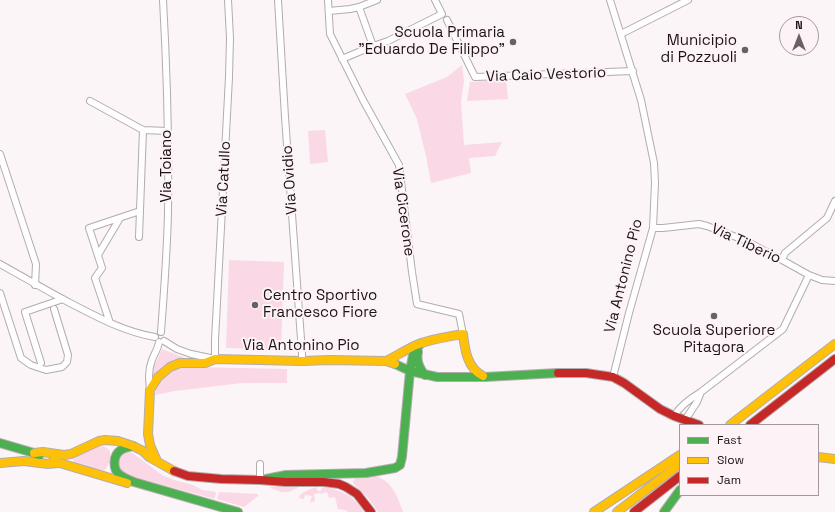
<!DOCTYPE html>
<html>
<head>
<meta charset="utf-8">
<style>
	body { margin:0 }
	#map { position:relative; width:835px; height:512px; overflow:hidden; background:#fbf5f7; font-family:"Space Grotesk",sans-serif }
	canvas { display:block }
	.legend { position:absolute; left:679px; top:424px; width:140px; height:72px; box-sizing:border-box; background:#fdf3f6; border:1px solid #a3999c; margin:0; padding:5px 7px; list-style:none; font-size:12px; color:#1b1316 }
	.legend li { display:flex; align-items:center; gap:8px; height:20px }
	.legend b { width:20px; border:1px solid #a3999c }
	.north { position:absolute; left:779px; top:16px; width:40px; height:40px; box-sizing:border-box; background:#fdf3f6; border:1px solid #a3999c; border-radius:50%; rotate:0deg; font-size:11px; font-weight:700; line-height:16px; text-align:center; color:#1b1316 }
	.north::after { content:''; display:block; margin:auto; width:14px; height:18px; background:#696265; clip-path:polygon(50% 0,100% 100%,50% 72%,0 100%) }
</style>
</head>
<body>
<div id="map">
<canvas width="835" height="512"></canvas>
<ul class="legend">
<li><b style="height:5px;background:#4caf50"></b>Fast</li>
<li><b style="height:5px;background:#ffc107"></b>Slow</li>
<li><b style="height:5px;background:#c62828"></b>Jam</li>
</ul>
<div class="north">N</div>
</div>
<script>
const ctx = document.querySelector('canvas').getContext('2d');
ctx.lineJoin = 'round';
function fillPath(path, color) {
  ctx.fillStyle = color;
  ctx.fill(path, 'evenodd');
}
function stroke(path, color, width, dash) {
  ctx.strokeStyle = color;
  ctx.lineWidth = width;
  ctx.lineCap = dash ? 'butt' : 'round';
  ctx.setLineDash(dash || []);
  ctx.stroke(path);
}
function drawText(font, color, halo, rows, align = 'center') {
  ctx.font = font + ' "Space Grotesk",sans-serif';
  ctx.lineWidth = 4;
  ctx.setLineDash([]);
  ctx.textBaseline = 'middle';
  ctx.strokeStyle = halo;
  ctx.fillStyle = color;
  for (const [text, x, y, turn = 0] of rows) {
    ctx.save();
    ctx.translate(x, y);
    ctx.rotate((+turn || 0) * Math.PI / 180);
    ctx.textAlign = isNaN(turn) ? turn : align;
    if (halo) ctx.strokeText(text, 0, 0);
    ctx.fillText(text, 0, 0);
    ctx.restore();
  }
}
fillPath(new Path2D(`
	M462 65 464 81 461 101 464 145 502 142 495 156 469 158 471 173 431 183 426 156 417 119 405 94 447 77Z
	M506 80 508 99 467 101 470 82Z
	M325 130 328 162 310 164 308 131Z
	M229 260 284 262 281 350 226 348Z
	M162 349 185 358C172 360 161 365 153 376L154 367Z
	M189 367 287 369V383H242L175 391 155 395C160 376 169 369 189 367Z
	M98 446C115 446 112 460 105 470L102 471 75 463 73 461 74 458Z
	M129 452 134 454 162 475 174 480 193 485 202 490 216 492 215 499 134 477C130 475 125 474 122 471 115 463 121 455 129 452Z
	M371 475C392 479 397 495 403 512H378L368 498 353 483C354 475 364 475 371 475Z
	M301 486C286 494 286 494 270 488L271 487Z
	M316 487 318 491H321L322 487C339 489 355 496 364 512H348L345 510 338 509 335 497 329 498 327 492 321 494 320 493 314 494 315 501 310 503 312 496 305 495 304 499 299 498 300 495C305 491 310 489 316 487Z
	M219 492 258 494V496L244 507 217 499Z`), '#fad8e5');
const street = new Path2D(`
	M278 0 285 117 302 353V361
	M328 0 330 34 363 100 399 165 412 272 417 304 459 314 463 334
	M610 0 641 100 654 163 655 183 653 228 629 313 613 377
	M359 7 377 0
	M329 11 350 9 359 7 373 46 342 59
	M447 20 475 77 633 71
	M621 34 688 0
	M373 46 388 41 442 14 435 0
	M90 101 143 130 167 131
	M0 154 36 264 35 285
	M653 228H663L699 224 707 226 744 240 782 260 809 275 822 280 835 281
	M139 237 143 130
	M98 255 120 218
	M782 260 785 253 827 218 835 201
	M0 264C23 277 46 290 70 303 97 317 125 332 155 337
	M0 293 21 358 31 365 46 370 62 367 67 362 68 355 54 309
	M110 323 95 278 102 268 89 228 140 211
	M161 332C164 293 167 253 168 213 169 142 167 71 163 0
	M164 341 177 349 191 354 215 359V340L229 77 230 38 228 0
	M41 363 25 312 63 299
	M150 390C149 380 148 370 152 360 154 354 158 349 159 342
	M701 392 783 329 809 275
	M674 416C680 406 691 398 701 392L697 402 685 420
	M260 480V464`);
const fast = new Path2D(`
	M418 352C416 361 419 368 425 375
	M395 364 410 371 437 377H485L558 373
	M0 443 34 453 39 456
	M133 446C129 447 124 448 121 450 113 455 112 469 120 475 124 478 129 480 134 482L238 512
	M266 479 286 475 366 473 395 468 400 465 402 457 410 371 413 355 420 344
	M664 512 680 490`);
const slow = new Path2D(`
	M386 361C396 356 404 351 414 346 429 339 447 337 463 334 465 350 467 368 483 376
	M730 425 835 344
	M34 453 43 452 64 455 71 454 99 441 105 440 118 441 133 446 143 451 149 457 174 471
	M818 457 835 459
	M53 461 127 483
	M157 461 150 445 148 434 150 390 158 377 170 367 180 363H205L215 359 302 361 330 360 386 361 395 364
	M0 463 24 461 48 464 58 463
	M594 512 680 455
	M617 512 680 464`);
const jam = new Path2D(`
	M558 373H586L613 377 624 383 660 409 674 416 699 425
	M750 425 835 359
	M174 471 188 476 221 479 260 480 285 482H324L339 484 346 487 357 494 371 512
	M634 512 680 476`);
stroke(street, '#b3acae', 8);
stroke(fast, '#b3acae', 10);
stroke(slow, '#b3acae', 10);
stroke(jam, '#b3acae', 10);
stroke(street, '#fefefe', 6);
stroke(fast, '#4caf50', 8);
stroke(slow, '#ffc107', 8);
stroke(jam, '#c62828', 8);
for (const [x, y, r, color] of [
	[513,42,4,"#696265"],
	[745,50,4,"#696265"],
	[255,305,4,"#696265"],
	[714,316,4,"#696265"]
]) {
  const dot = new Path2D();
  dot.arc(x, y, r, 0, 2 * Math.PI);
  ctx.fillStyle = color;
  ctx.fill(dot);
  stroke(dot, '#fdf3f6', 1.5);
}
drawText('15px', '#1b1316', '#fdf3f6', [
	["Scuola Primaria",505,33],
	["\"Eduardo De Filippo\"",505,50],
	["Municipio",737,41],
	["di Pozzuoli",737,58],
	["Centro Sportivo",263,296,"left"],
	["Francesco Fiore",263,313,"left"],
	["Scuola Superiore",714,331,"center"],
	["Pitagora",714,348,"center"]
], 'right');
drawText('15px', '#1b1316', '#fdf3f6', [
	["Via Caio Vestorio",546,75,-2],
	["Via Toiano",167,166,-90],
	["Via Catullo",224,179,-87],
	["Via Ovidio",290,180,-94],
	["Via Cicerone",403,212,82],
	["Via Tiberio",746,244,25],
	["Via Antonino Pio",624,276,-76],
	["Via Antonino Pio",301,346]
]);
</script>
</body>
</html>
